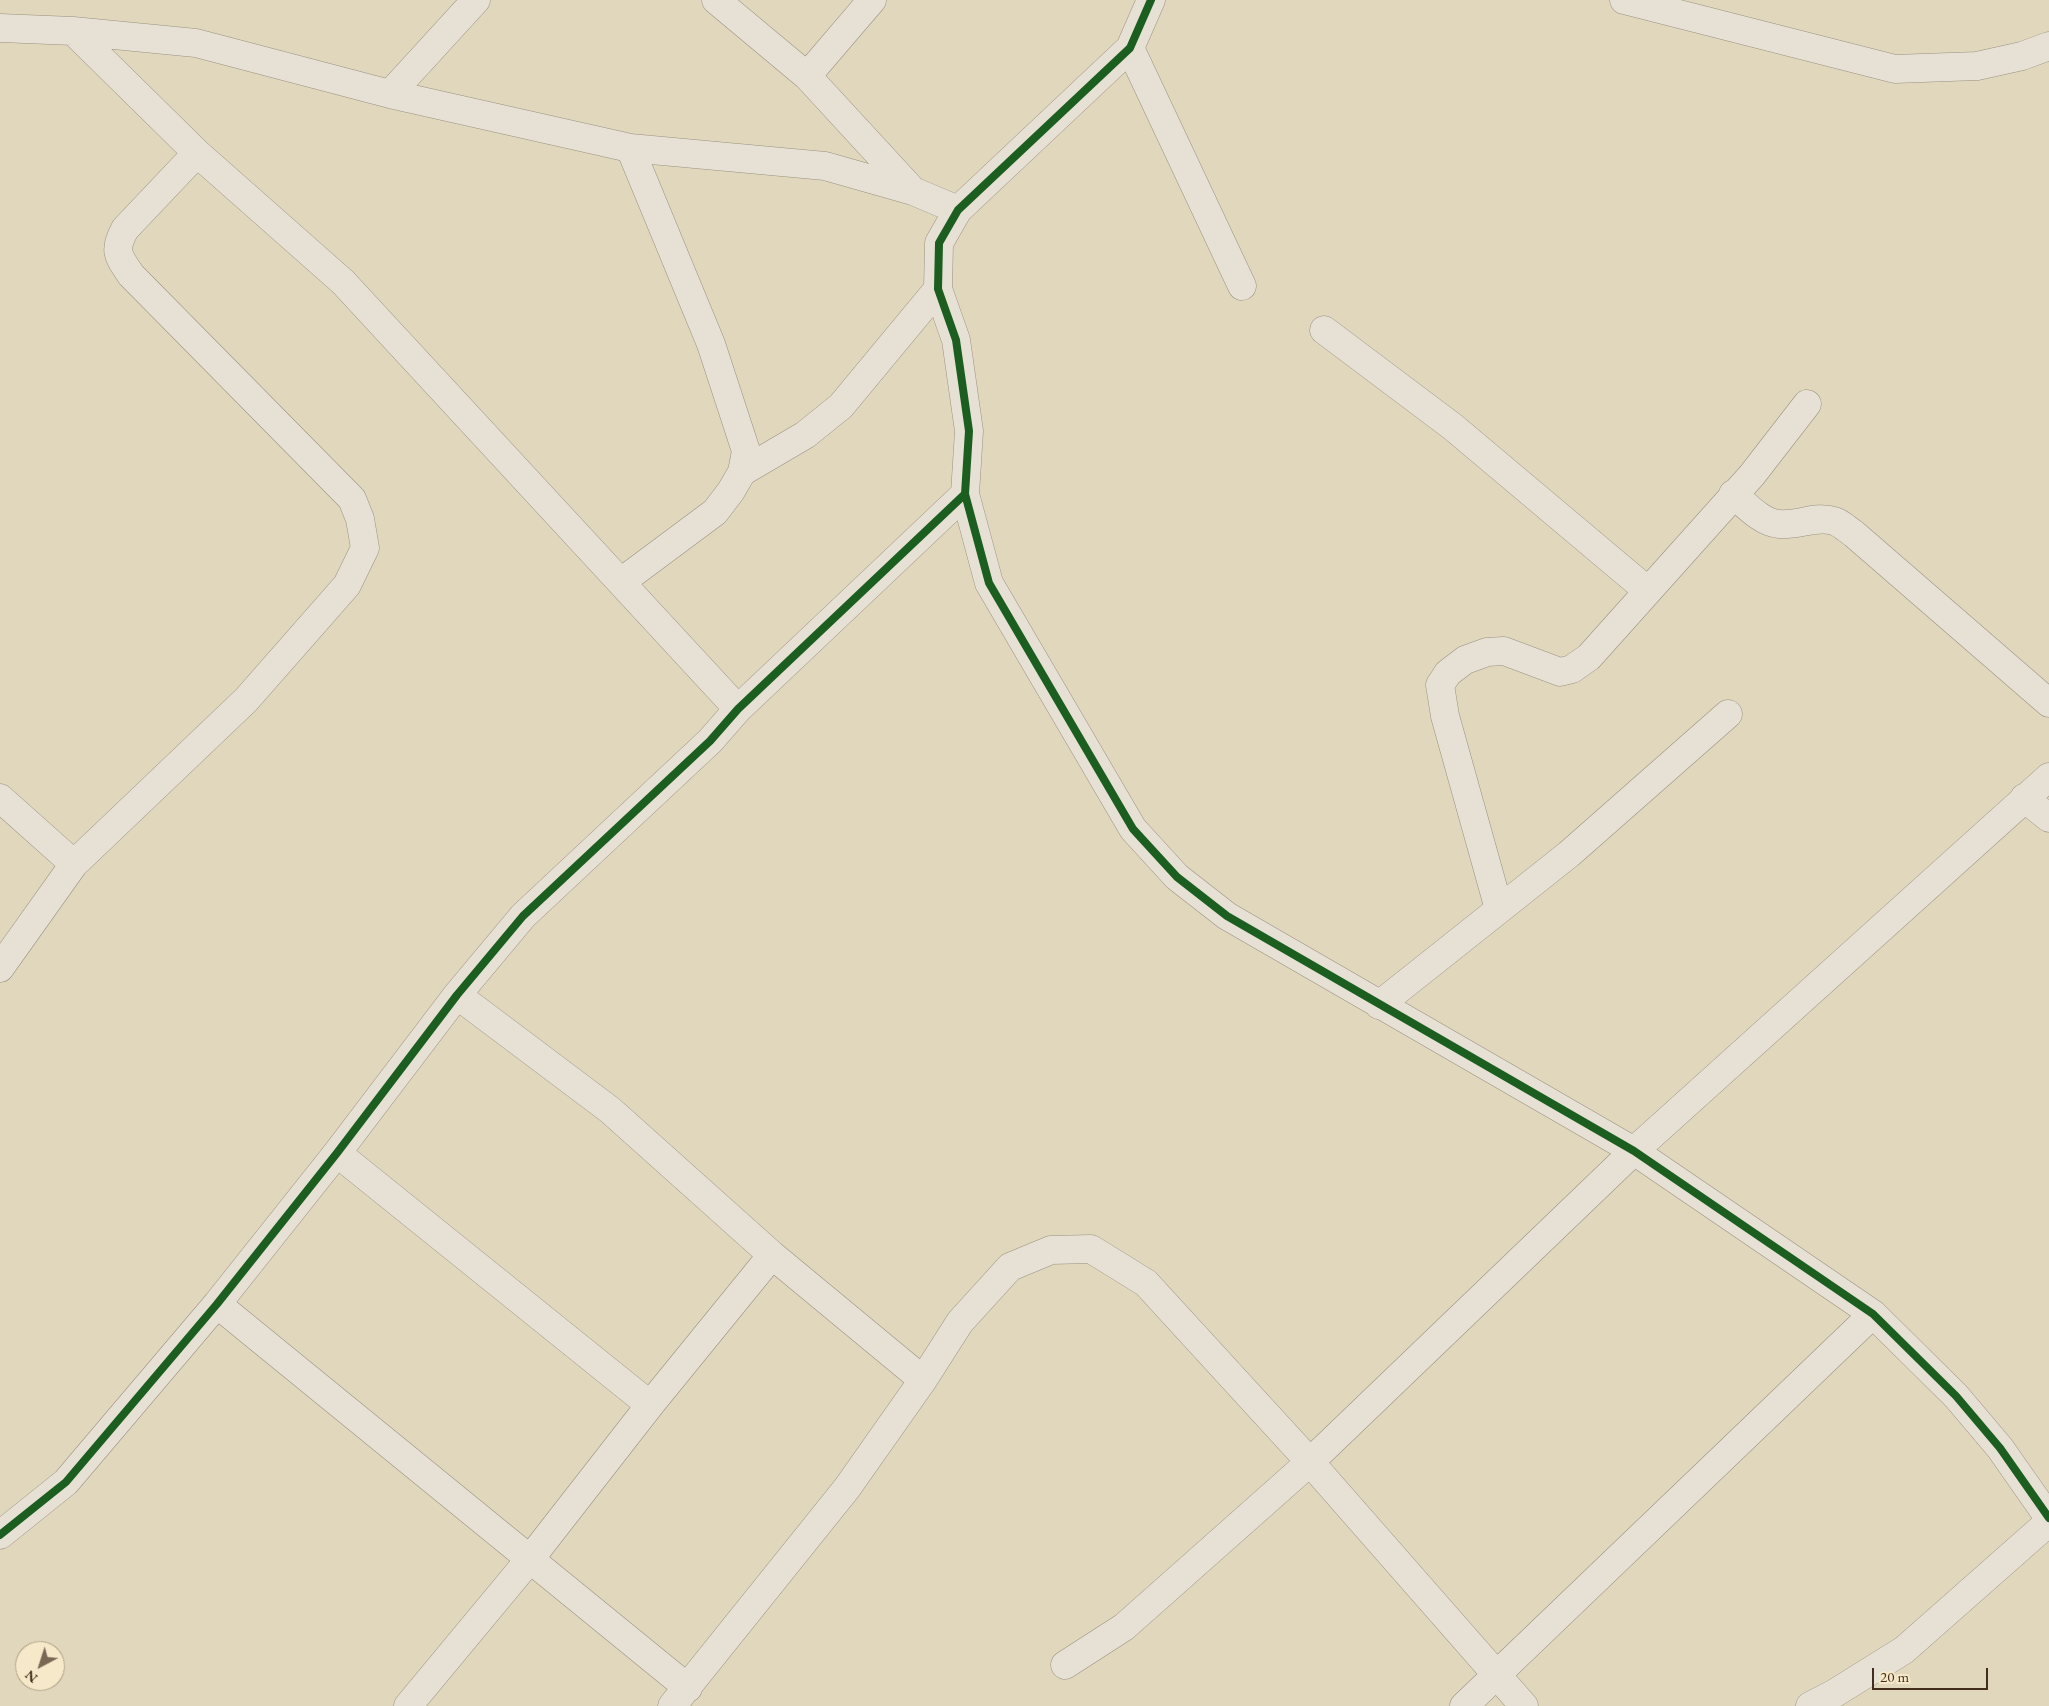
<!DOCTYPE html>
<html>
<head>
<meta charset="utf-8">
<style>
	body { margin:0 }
	#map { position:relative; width:2049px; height:1706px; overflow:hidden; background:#e1d7bd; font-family:"EB Garamond",serif }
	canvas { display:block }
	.north { position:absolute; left:15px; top:1641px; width:50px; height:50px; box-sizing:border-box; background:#f5e9ca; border:1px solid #ae9e84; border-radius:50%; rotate:220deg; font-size:14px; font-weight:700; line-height:20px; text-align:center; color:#432d1c }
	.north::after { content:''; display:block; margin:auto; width:18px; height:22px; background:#7a6854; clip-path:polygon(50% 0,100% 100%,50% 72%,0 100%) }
	.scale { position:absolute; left:1872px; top:1668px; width:116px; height:22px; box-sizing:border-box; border:2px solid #432d1c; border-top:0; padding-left:6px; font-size:15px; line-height:18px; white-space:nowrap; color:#432d1c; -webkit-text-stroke:4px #f5e9ca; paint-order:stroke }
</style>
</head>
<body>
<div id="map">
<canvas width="2049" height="1706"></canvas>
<div class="north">N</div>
<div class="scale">20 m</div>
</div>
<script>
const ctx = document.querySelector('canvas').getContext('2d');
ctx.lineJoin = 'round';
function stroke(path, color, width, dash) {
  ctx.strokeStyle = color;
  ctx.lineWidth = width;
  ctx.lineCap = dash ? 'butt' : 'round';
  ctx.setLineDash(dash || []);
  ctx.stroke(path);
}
const street = new Path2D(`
	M716 0 807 76 913 191
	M1151 0 1130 48 958 210 939 243 938 289 956 340 969 431 965 494 989 583 1133 829 1177 877 1227 916 1634 1151 1873 1314 1956 1396 2000 1448 2049 1518
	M1624 0 1895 69 1977 66 2022 56 2049 46
	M0 28 73 31 196 43 390 94 630 148 825 166 913 191 958 210
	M73 31 197 153 343 282 738 709
	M1130 48 1242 286
	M807 76 872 0
	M390 94 476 0
	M1324 330 1453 427 1648 591
	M742 472 805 435 841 406 938 289
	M1733 494C1746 505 1762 523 1779 524 1798 526 1816 515 1834 521 1841 523 1848 530 1854 534L2049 703
	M621 582 715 512 731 491 742 472 746 451 711 344 630 148
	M0 798 74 864
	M2024 798 2049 818
	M1499 909 1445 716 1440 685 1448 673 1465 660 1487 652 1504 651 1560 672 1572 669 1589 657 1752 475 1807 404
	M0 968 74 864 246 700 347 585 365 548 360 519 352 499 131 275C118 256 113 251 125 229L197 153
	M457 995 610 1110 772 1255 923 1380
	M1379 1005 1569 854 1728 714
	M337 1153 650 1405
	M217 1304 688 1688
	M0 1535 66 1482 217 1304 337 1153 457 995 523 916 710 741 738 709 965 494
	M1065 1665 1124 1627 1310 1462 1634 1151 2049 777
	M408 1706 530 1559 650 1405 772 1255
	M672 1706 847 1488 923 1380 960 1322 1010 1267 1051 1250 1091 1249 1146 1283 1310 1462 1524 1706
	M1464 1706 1873 1314
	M1810 1706 1835 1693 1904 1650 2049 1522`);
stroke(street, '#9a9180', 29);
stroke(street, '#e6e1d4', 28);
stroke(new Path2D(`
	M1151 0 1130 48 958 210 939 243 938 289 956 340 969 431 965 494 989 583 1133 829 1177 877 1227 916 1634 1151 1873 1314 1956 1396 2000 1448 2049 1518
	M0 1535 66 1482 217 1304 337 1153 457 995 523 916 710 741 738 709 965 494`), '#1b5e20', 8);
</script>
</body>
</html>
